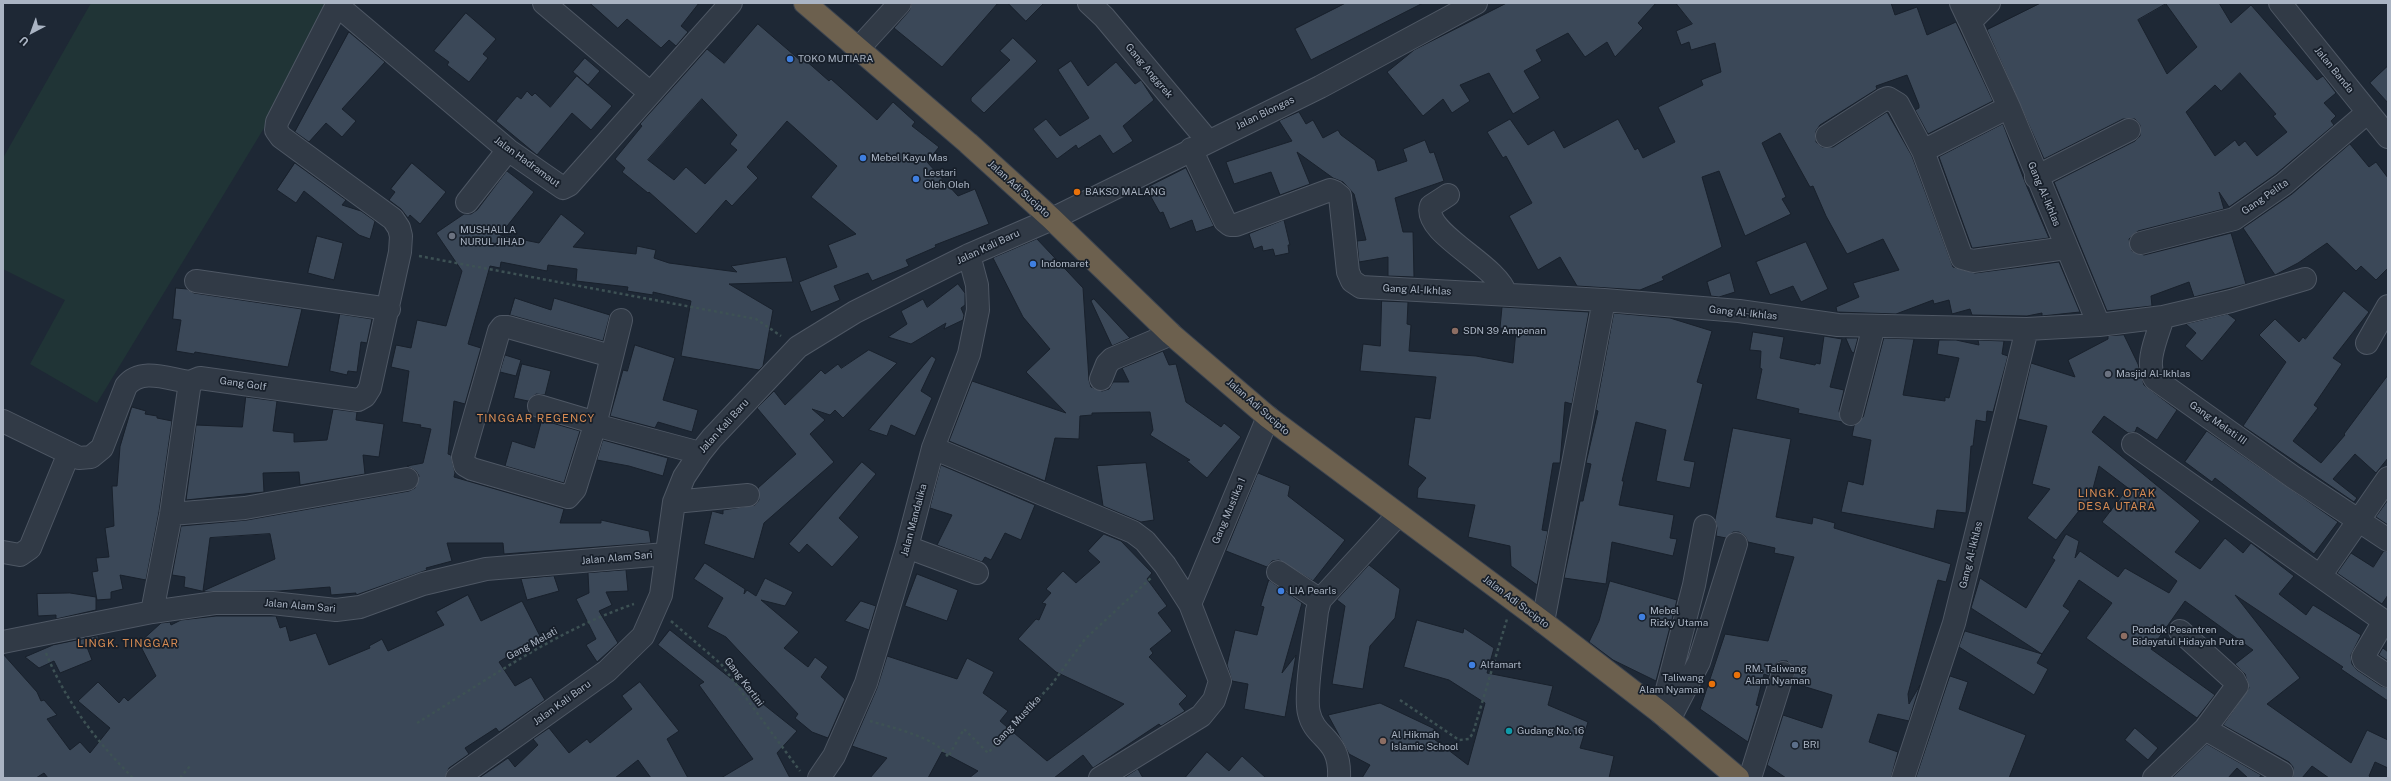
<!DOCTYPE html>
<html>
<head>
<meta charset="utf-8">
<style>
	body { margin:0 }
	#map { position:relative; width:2391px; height:781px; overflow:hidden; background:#1e2835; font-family:"Public Sans",sans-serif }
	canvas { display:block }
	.frame { position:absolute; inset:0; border:4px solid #aab4c3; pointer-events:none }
	.north { position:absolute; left:12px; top:12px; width:40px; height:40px; -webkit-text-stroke:3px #171f2a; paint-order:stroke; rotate:221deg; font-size:11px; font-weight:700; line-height:16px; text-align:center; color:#aab4c3 }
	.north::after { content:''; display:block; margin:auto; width:14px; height:18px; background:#aab4c3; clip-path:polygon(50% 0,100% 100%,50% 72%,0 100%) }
</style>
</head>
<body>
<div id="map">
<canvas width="2391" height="781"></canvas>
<div class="frame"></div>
<div class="north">U</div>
</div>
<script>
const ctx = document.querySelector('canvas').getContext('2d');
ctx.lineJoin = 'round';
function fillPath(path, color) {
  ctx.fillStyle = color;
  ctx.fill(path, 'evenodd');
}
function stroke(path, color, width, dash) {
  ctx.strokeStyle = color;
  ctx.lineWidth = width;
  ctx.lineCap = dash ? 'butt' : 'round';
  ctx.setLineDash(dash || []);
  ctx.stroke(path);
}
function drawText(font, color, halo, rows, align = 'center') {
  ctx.font = font + ' "Public Sans",sans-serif';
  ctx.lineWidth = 3.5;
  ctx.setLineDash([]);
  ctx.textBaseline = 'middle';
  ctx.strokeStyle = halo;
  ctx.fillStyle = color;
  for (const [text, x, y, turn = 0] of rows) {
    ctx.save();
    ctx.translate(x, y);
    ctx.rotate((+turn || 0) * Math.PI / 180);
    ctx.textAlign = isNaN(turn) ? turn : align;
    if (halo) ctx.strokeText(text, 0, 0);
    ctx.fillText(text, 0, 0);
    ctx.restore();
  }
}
fillPath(new Path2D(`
	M91 3H340L97 403 30 364 65 300 3 269V158Z`), '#203436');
const building = new Path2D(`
	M590 3H699L681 26 688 32 676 46 669 40 661 48 627 19 618 28Z
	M912 3H998L942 67 894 28 909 11Z
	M1008 3H1044L1026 21Z
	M1346 3H1423L1311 60 1295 29Z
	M1507 3H1656L1638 23 1643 28 1615 57 1607 42 1585 57 1568 33 1536 50 1542 61 1524 71 1540 98 1513 114 1489 73 1460 85 1470 101 1452 113 1443 99 1423 116 1387 72 1414 50Z
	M1676 3H1891L1895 15 1917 7 1927 35 1956 22 1993 101 1928 134 1915 110 1919 108V105L1907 75 1876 86 1877 89 1820 125 1816 131V142L1822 147H1833L1887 112 1912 156 1953 267 1975 273 2059 262 2080 312 2042 316V313L2027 316 1972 315 1970 309 1952 314 1949 300 1934 304 1933 300 1896 314 1837 312 1836 307 1859 297 1853 283 1899 270 1883 239 1847 254 1826 216 1813 186 1810 187 1780 133 1762 143 1786 197 1782 199 1791 214 1745 236 1719 171 1702 177 1722 247 1662 277 1664 280 1640 290 1577 286 1560 257 1538 270 1509 216 1532 203 1506 156 1503 158 1487 132 1510 119 1528 145 1554 130 1564 148 1618 119 1635 150 1638 148 1643 158 1675 142 1658 107 1703 85 1701 80 1721 72 1715 43 1691 50 1689 42 1681 45 1676 31 1692 24Z
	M2041 3H2219L2231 23 2251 5 2317 80 2323 76 2336 93 2324 103 2336 116 2331 121 2334 125 2276 174 2229 207 2219 192 2224 209 2138 231 2129 239 2132 251 2144 255 2231 233 2246 284 2194 297 2189 282 2151 296 2152 306 2107 311 2054 182 2135 141 2140 136V125L2135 119H2123L2044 159 1987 30ZM2166 4 2197 47 2167 74 2138 20ZM2240 73 2276 114 2273 116 2287 132 2257 156 2245 141 2239 146 2235 140 2215 156 2186 112 2215 85 2221 91Z
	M466 13 496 39 483 54 488 58 469 82 447 65 449 62 434 51Z
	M758 24 802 62 804 59 829 81 831 79 877 120 893 102 915 122 912 126 939 147 927 162 958 196 975 189 989 224 935 245 936 247 906 260 909 266 872 281 868 273 834 286 840 300 811 312 799 282 837 267 828 245 856 234 811 197 837 166 787 121 747 167 758 178 732 206 726 200 696 234 649 192 648 193 622 172 625 168 615 159 642 126 640 124 707 49 724 63ZM702 99 737 135 730 144 737 150 705 184 686 167 674 180 648 160Z
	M349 32 385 62 342 109 356 121 342 137 326 123 309 142 295 132Z
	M1013 38 1037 61 984 113 971 101V98L1010 60 1000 51Z
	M585 58 600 71 588 85 573 72Z
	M1071 61 1088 86 1116 62 1135 84 1141 80 1154 100 1123 126 1133 141 1113 154 1100 135 1078 149 1076 145 1057 159 1033 129 1046 119 1060 136 1089 118 1058 70Z
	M2388 66V103L2370 83Z
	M577 76 612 106 591 130 572 113 537 155 496 121 517 96 521 99 527 91 532 96 535 93 550 107Z
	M1299 112 1306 124 1313 120 1323 138 1338 130 1341 135 1375 160 1378 171 1407 161 1403 149 1425 140 1430 153 1434 152 1444 181 1395 198 1403 232H1413L1414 277 1388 276V257L1359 262 1357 241 1366 240 1354 194 1343 182 1333 178 1297 152 1310 184 1280 195 1271 172 1234 184 1226 162 1292 141 1279 121Z
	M2003 124 2025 182 2049 238 1974 248H1972L1939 157Z
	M2350 144 2369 167 2376 162 2388 178V268L2376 280 2361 266 2356 271 2327 243 2298 263 2275 275 2243 228 2292 194Z
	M295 163 346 200 342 205 361 211 375 221 370 239 359 235 304 191 296 203 277 190Z
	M412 163 446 192 420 224 410 215 408 218 401 209 389 200 395 192 391 189Z
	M1186 168 1214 226 1196 232 1192 220 1170 229 1163 212 1160 213 1146 188Z
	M507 171 534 192 500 235 539 243 561 214 585 233 573 247 636 254 637 246 656 250 654 258 669 263 737 272 731 266 786 257 793 282 729 284 773 310 763 366 759 370 681 356 691 301 653 292V295L627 291 628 287 576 281 577 269 548 265 547 271 501 262 500 268 490 266 468 344 481 348 465 404 454 401 448 454 451 455 455 473 454 477 564 509 560 523H601V520L649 531 651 543 504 554 503 543H447L452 561 426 568 427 570 356 595V593L331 595 330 587 280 591 206 592 184 587 185 577 172 575 181 526 247 520 409 491 415 488 419 476 416 471 407 466 423 463 431 429 420 427 421 425 402 422 409 371 391 367 396 345 411 348 417 320 446 326 462 271 436 233 464 214H471L477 210ZM270 534 275 559 203 591 210 538Z
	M1284 220 1290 245H1288L1289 253 1275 256 1273 249 1263 251 1262 246 1254 249 1249 234Z
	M317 236 343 243 334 280 308 273Z
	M1037 239 1083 288 1089 380 1091 387 1102 391 1109 389 1113 382H1129L1122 368 1163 351 1169 365 1176 364 1186 402 1221 427 1224 423 1241 437 1207 478 1187 461 1190 460 1150 435 1153 430 1150 412 1092 413V415L1080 416 1079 439 1055 438 1045 481 949 441 972 381 1066 413 1026 372 1050 349 1023 317 993 258Z
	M1806 242 1828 289 1801 302 1793 286 1770 295 1756 262Z
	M1730 273 1735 292 1719 297 1711 296 1707 282Z
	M958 284 965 293V305L961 308 964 315 963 320 944 329 946 323 911 344 888 337 907 324 901 311 923 299 927 307Z
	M176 288 187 289 194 293 302 309 288 367 195 352 194 354 176 351 181 320 173 319Z
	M2344 291 2369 312 2333 358 2342 364 2314 405 2318 408 2293 441 2321 463 2345 435 2344 434 2388 375V458L2376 473 2355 454 2333 479 2357 498 2354 502 2243 426 2286 362 2259 335 2275 319 2299 342 2303 337 2305 339Z
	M515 298 551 310 554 298 610 315 603 341 510 315Z
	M1094 299 1130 338 1112 346 1091 301Z
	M1382 301 1408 302 1407 324 1411 325 1409 351 1476 356 1513 363 1516 330 1500 328 1502 307 1589 312 1572 404 1565 402 1560 463H1553L1542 530 1548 531 1537 585 1511 566 1510 546 1468 537 1475 505 1417 498 1418 488 1426 478 1408 465 1415 417 1430 419 1436 377 1360 371 1363 344 1380 346Z
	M1614 313 1670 318 1712 331 1697 382 1703 384 1684 460 1695 462 1690 488 1656 481 1666 430 1636 422 1622 481H1624L1619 505 1674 515 1670 538 1677 539 1673 556 1612 542 1606 584 1564 578 1580 501H1583L1591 464 1586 463 1598 411 1596 410Z
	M340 314 372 319 367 343 361 342 357 372 348 371 347 375 330 371Z
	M2228 314 2236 320 2202 361 2185 346 2196 333 2186 324Z
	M1753 332 1784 337 1780 358 1815 365 1816 363 1820 364 1824 336 1842 339 1830 387 1844 390 1839 411 1842 422 1798 413 1799 409 1756 399 1762 369 1760 368 1761 351 1750 350Z
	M2124 335 2138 364 2144 385 2177 410 2157 440 2137 427 2135 432 2128 433 2104 416 2092 432 2200 521 2175 552 2200 569 2225 538 2243 553 2251 543 2294 576 2279 594 2306 615 2313 605 2361 635 2351 655 2352 664 2357 670 2381 686 2388 688V701L2341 669 2343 667 2235 595 2300 678 2267 704 2351 763 2367 730 2388 740V768L2375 762 2369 776 2371 778H2329L2312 766 2302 778H2293V767L2289 762 2223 725 2249 688 2245 674 2235 664 2253 650 2185 601 2151 649 2215 695 2197 718 2086 638 2112 603 2079 580 2063 606 2070 611 2042 654 1971 608 1980 578 2026 608 2055 560 2052 558 2066 534 2079 541 2075 558 2080 551 2118 577 2125 568 2169 593 2177 581 2102 522 2128 488 2099 466 2087 511 2082 507 2056 540 2027 518 2050 489 2032 484 2047 426 2018 419 2031 363 2075 377 2068 360 2108 339V336Z
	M1846 338H1858L1854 353 1852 352Z
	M1884 338 1914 339 1903 395 1945 401V397L1949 398 1959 358 1937 354 1939 340H1956L1979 345 1978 340 2004 341 2002 354 2008 356 1993 412 1987 411 1986 422 1976 420 1973 446H1971L1966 513 1937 510 1934 529 1841 512 1848 481 1863 485 1871 440 1852 436 1854 426 1863 417Z
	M635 345 675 358 663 400 698 410 692 432 658 422 655 428 610 416 623 370 627 371Z
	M869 350 897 363 843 418 835 410 830 415 812 409 825 420 810 434 834 462 764 523 754 559 704 544 712 511 723 514V510L755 505 759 500 758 488 796 454 757 408 774 391 785 405 821 370 825 374 838 364 841 368Z
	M505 355 521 360 516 376 500 372Z
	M932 356 936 359 921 391 932 398 915 436 891 425 887 436 869 430Z
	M522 364 551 371 545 395 536 394 528 401 514 398Z
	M246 397 277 401 273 431 294 433V442L327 440 333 409 357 412 356 420 384 424 379 457 363 455 365 474 300 485 299 472 263 473 264 492 186 500 196 425 242 427Z
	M132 407 146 411 145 414 157 416V418L172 421 159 512 146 580 120 575 123 589 111 592V599L97 600 92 572 98 571 96 558 109 557 105 528 114 526 112 486H117L120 447Z
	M542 420 580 431 564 483 505 466 512 441 534 448Z
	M1733 428 1791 439 1776 517 1812 524 1813 517 1835 523 1834 528 1951 564 1946 582 1938 580 1908 694 1909 704 1920 685 1909 721 1878 714 1869 742 1898 752 1891 778H1786L1767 765 1783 715 1822 728 1831 699 1832 695 1793 683 1795 670 1787 661H1781L1775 664 1769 676 1764 674 1756 705 1759 706 1748 742 1700 709 1725 634 1768 641 1794 557 1774 553 1775 548 1748 542 1745 536 1739 532H1733L1726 538 1716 536 1717 528 1715 520Z
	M2207 431 2338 522 2314 554 2215 478 2212 482 2185 462Z
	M603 440 668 458 663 476 629 466 597 460Z
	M862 462 876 474 839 518 859 537 832 567 807 544 799 553 789 544Z
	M1146 463 1154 520 1141 522 1103 506 1097 466Z
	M941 465 1035 505 1021 540 1005 533 991 560 985 557 982 562 937 545 952 515 930 508Z
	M1258 473 1290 486 1288 496 1345 540 1313 581 1279 560 1272 561 1267 567 1226 551Z
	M2388 500V525L2376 517Z
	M1104 534 1121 541 1152 573 1147 579 1167 606 1158 613 1172 631 1150 649 1153 653 1149 657 1187 696 1179 704 1185 711 1161 726 1159 724 1093 768 1083 755 1054 778H969L978 771 942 752 928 778H870L887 758 852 746 877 688 887 656 957 679 967 658 994 672 983 693 1008 711 1000 721 1047 761 1124 704 1056 672 1018 639 1036 619 1039 620 1046 604 1042 603 1051 593 1046 589 1063 571 1076 583 1100 562 1088 551Z
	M2384 551 2388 552V595L2382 604 2337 573 2351 553 2373 567Z
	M705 563 745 589 744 594 747 590 756 596 765 578 793 592 785 606 761 600 799 632 784 648 808 667 815 657 828 667 821 677 845 699 828 738 812 732 795 718 798 714 726 637 707 627 723 598 694 579Z
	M1369 565 1400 589 1395 618 1370 646 1363 689 1332 684 1345 606 1337 600Z
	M626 570 628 591 606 592 612 605 599 611 618 643 597 662 586 645 596 639 576 599 589 593 588 573Z
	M917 574 958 590 947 621 905 606Z
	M554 576 559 591 527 600 521 579Z
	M1269 580 1302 603 1282 673 1296 655 1285 717 1244 709 1248 684 1232 681 1227 665 1235 630 1257 635 1264 607 1261 606Z
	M1610 581 1677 600 1656 681 1613 660 1589 642 1599 621Z
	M70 593 96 597V610L56 619V615L38 616 37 594Z
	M468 595 481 621 522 601 542 640 527 647 526 645 499 662 515 686 531 677 545 700 499 732 496 728 465 748 469 754 449 768 445 778H48L44 773 36 778H3V654L37 692 41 701 44 700 57 715 47 719 70 750 80 742 90 753 110 728 78 701 98 682 119 703 124 697 128 701 156 676 139 643 161 623 170 622 171 625 181 620 216 616H276L280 628 286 626 290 641 316 633 329 665 370 648 369 646 382 639 388 651 444 625 436 612Z
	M861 601 876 606 869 630 845 621Z
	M1417 620 1463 633 1464 628 1494 648 1487 673 1553 686 1548 705 1588 722 1580 748 1614 756 1609 778H1362L1370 765 1349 754 1328 715 1380 703 1435 729 1430 736 1468 765 1485 703 1449 680 1404 667Z
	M670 630 797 731 777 753 790 778H721L753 759 699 685 704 682 658 645Z
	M1965 631 2042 654 2037 663 2048 669 2034 695 1959 647Z
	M98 636V641L85 642 92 660 60 673 54 661 39 668 25 657 53 645Z
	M2383 648 2388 652V661L2379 655Z
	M1950 676 1968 682 1959 709 2026 735 2009 778H1916Z
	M640 682 679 731 667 739 688 778H651L638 760 615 778H479L508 758 515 767 538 745 533 739 549 728 569 753 587 739 590 743 632 709 622 696Z
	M2135 728 2158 748 2148 760 2125 740Z
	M2207 744 2261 775 2259 778H2248L2237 768 2228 778H2172Z
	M1207 752 1229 771 1242 756 1266 778H1185Z
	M1138 769 1143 778H1124Z`);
fillPath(building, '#3b4858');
stroke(building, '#19212c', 1);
const minor = new Path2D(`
	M544 3 649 92
	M1089 3 1104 17 1208 141
	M1961 3 1970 22
	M1989 3 1970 22 2009 107 2099 325
	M2280 3 2388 137
	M337 5 508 150 563 188 569 185 731 3
	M858 49 900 3
	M1827 136 1883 100 1888 98 1898 104 1923 151 1962 258 1973 261 2066 248
	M1191 149 1225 221 1230 225H1236L1330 190 1335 192 1340 196 1348 272 1352 281 1361 287 1604 300 1739 311 1838 325 2027 329 2099 325 2163 317 2231 301 2305 279
	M1923 151 2009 107
	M2036 177 2129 130
	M1448 195 1431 206C1422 233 1497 264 1506 294
	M467 202 508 150
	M2141 243 2234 219 2284 184 2368 112
	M196 281 389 309
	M2163 317C2158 335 2144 363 2155 379L2293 477 2388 540
	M621 320 595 425 700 453
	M2367 343 2388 306
	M1101 379 1107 364 1112 359 1171 334
	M539 406 596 423
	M1851 414 1874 326
	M3 421 79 458 91 457 102 448 126 386C141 367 168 379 190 382
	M595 425 575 489 568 497 472 469 465 465 463 457 499 331 502 327H508L611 356
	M2133 444 2388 624
	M933 448 1133 532 1145 541 1165 565 1190 604 1220 681 1214 700 1201 716 1100 778
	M674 502 748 495
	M171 514 245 508 407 479
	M907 547 977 573
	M3 552 20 555 30 548 69 453
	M1278 572 1320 600
	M2320 576 2388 478
	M1190 604 1268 417
	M152 612 171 514 190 382 200 378 358 400 365 396 370 388 400 252 401 236 399 228 393 219 281 137 276 130 277 122 338 3
	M2384 621 2363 657 2364 660 2388 676
	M1543 622 1604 300
	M2180 631 2234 680 2237 686 2205 729
	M3 642 152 612 215 603H272L336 610 360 607 423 584 486 569 666 554
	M1661 713 1694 585 1705 526
	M1669 720 1699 662 1736 544
	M457 778 607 671 643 636 661 595 674 502 684 477 700 453 712 438 798 347 855 312 969 255 1052 219 1320 87 1476 3
	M819 778 834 756 866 683 907 547 933 448 969 354 978 310 977 285 969 255
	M1339 778C1341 737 1315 740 1309 713 1304 694 1315 634 1317 611L1320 600 1398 515
	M1750 778 1783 673
	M1903 778 1954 623 2027 329
	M2154 778 2205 729 2282 773`);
const highway = new Path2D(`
	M805 3 968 143 1052 219 1171 334 1268 417 1543 622 1661 713 1738 778`);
stroke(minor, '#4e5764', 24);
stroke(highway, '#3c4450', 24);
stroke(new Path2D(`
	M419 256 756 319 781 336
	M671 621 721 664 800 771
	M46 653C66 702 96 741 133 778
	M1400 700 1459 740 1469 739 1473 733 1507 619
	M870 721C890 727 939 738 948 757L964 729 988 753 1052 684 1085 639 1151 578
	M417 723C487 680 557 630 634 604
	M180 778 190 766`), '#3d5154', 2.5, [3, 3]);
stroke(minor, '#313a46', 22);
stroke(highway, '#6c604e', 22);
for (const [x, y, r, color] of [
	[790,59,4,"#3f7fe0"],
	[863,158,4,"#3f7fe0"],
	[916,179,4,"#3f7fe0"],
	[1077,192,4,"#e8710a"],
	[452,236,4,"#6b7280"],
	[1033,264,4,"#3f7fe0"],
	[1455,331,4,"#8d6e63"],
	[2108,374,4,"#6b7280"],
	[1281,591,4,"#3f7fe0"],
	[1642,617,4,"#3f7fe0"],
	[2124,636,4,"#8d6e63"],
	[1472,665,4,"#3f7fe0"],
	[1737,675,4,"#e8710a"],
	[1712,684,4,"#e8710a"],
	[1509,731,4,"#0f9aa8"],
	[1383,741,4,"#8d6e63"],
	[1795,745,4,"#5c6f8a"]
]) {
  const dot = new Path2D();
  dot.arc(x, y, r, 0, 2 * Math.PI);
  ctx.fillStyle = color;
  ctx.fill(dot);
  stroke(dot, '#171f2a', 1.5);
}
drawText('10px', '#aab4c3', '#171f2a', [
	["TOKO MUTIARA",798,59],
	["Mebel Kayu Mas",871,158],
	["Lestari",924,173],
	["Oleh Oleh",924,185],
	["BAKSO MALANG",1085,192],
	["MUSHALLA",460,230],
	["NURUL JIHAD",460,242],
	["Indomaret",1041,264],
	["SDN 39 Ampenan",1463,331],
	["Masjid Al-Ikhlas",2116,374],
	["LIA Pearls",1289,591],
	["Mebel",1650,611],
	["Rizky Utama",1650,623],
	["Pondok Pesantren",2132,630],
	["Bidayatul Hidayah Putra",2132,642],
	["Alfamart",1480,665],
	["RM. Taliwang",1745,669],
	["Alam Nyaman",1745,681],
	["Taliwang",1704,678,"right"],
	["Alam Nyaman",1704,690,"right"],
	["Gudang No. 16",1517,731],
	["Al Hikmah",1391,735],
	["Islamic School",1391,747],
	["BRI",1803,745]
], 'left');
drawText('10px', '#aab4c3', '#171f2a', [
	["Jalan Banda",2334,70,51],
	["Gang Anggrek",1149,71,50],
	["Jalan Blongas",1265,113,-26],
	["Jalan Hadramaut",527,162,36],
	["Jalan Adi Sucipto",1019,189,42],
	["Gang Al-Ikhlas",2044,194,67],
	["Gang Pelita",2265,197,-35],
	["Jalan Kali Baru",988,247,-25],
	["Gang Al-Ikhlas",1417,290,3],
	["Gang Al-Ikhlas",1743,313,6],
	["Gang Golf",243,384,8],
	["Jalan Adi Sucipto",1258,407,41],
	["Gang Melati III",2218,423,35],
	["Jalan Kali Baru",724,426,-48],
	["Gang Mustika 1",1229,511,-67],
	["Jalan Mandalika",914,520,-75],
	["Gang Al-Ikhlas",1971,555,-76],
	["Jalan Alam Sari",617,558,-5],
	["Jalan Adi Sucipto",1516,602,37],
	["Jalan Alam Sari",300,606,5],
	["Gang Melati",532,644,-29],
	["Gang Kartini",744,682,53],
	["Jalan Kali Baru",562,703,-36],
	["Gang Mustika",1017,721,-47]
]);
ctx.letterSpacing = '1px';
drawText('11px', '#d68b53', '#171f2a', [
	["TINGGAR REGENCY",536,419],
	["LINGK. OTAK",2117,494],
	["DESA UTARA",2117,507],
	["LINGK. TINGGAR",128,644]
]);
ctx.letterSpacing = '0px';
</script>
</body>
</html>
